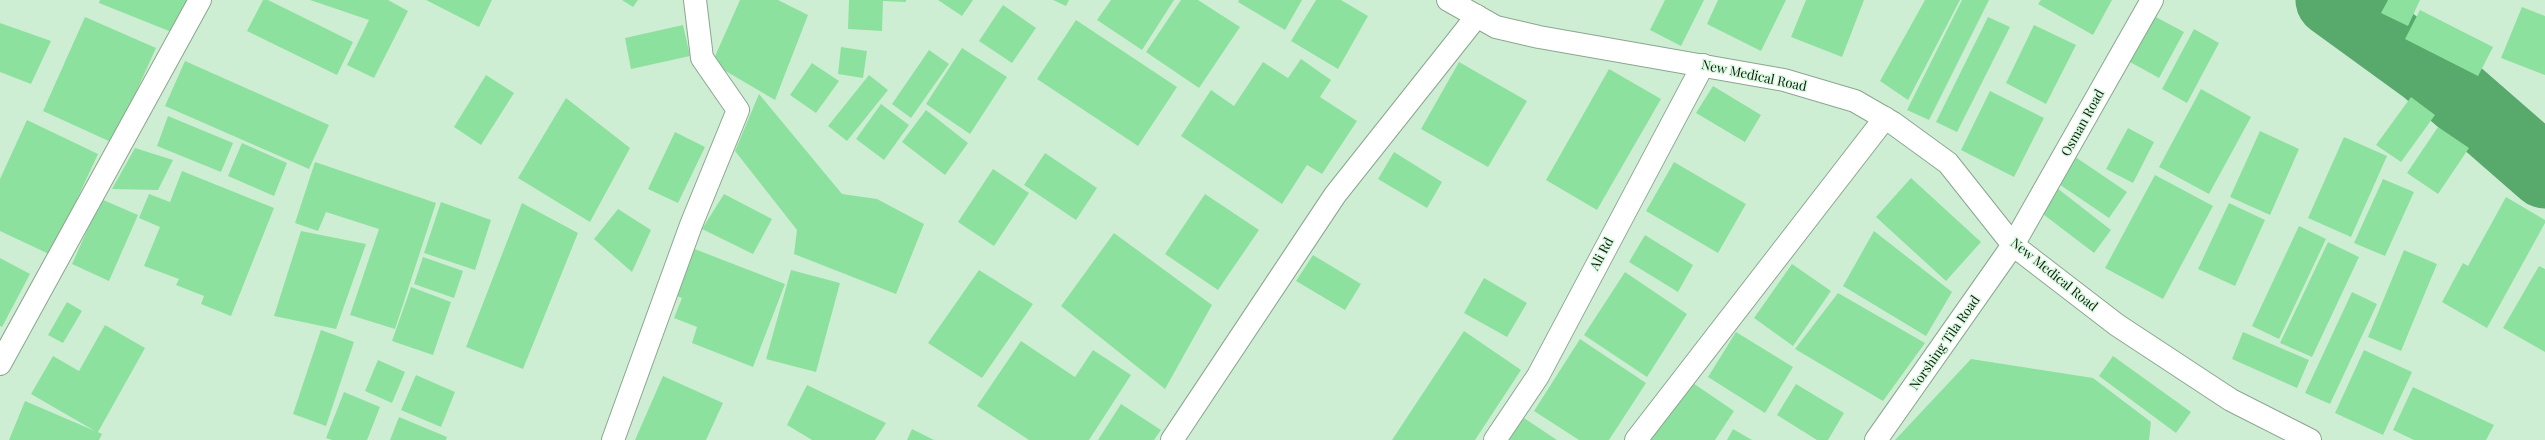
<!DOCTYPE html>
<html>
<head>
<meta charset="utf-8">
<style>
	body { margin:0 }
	canvas { display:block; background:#ceeed3 }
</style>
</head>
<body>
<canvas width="2545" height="440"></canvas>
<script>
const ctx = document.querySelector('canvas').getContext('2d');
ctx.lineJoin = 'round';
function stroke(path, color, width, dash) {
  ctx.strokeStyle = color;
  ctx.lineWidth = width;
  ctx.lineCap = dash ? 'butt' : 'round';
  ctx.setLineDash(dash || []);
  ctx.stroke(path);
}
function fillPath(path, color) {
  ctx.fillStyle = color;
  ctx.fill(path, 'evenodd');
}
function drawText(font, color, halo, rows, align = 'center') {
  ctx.font = font + ' "Playfair Display",serif';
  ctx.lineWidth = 3;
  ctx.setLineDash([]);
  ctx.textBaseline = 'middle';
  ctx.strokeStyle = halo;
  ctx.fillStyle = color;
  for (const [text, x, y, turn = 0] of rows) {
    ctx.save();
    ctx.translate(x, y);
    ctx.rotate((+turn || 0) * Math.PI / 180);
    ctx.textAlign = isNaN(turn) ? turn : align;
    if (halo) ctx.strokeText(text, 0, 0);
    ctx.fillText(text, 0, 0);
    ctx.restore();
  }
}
stroke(new Path2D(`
	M2332 0 2427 69 2545 172`), '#57aa6b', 73);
fillPath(new Path2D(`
	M100 0H187L174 33 99 3Z
	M263 0H268L353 42 337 75 247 31Z
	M310 0H388L408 11 374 78 347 65 369 20Z
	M426 0H492L479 27Z
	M622 0H638L633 7Z
	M740 0H778L808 15 775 100 712 63Z
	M849 0H906V2L883 1 882 31 848 29Z
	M938 0H973L962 16Z
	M1053 0H1069L1066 6Z
	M1111 0H1174L1142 50 1097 20Z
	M1181 0H1198L1240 27 1199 88 1146 52Z
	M1239 0H1302L1285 30 1238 2Z
	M1316 0H1341L1368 16 1338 69 1291 41Z
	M1665 0H1704L1681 46 1650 30Z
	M1718 0H1786L1761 51 1707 24Z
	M1806 0H1864L1842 57 1791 37Z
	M1925 0H1960L1908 100 1880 81Z
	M1962 0H1989L1929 120 1907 110Z
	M2041 0H2112L2093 35 2038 4Z
	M2388 0H2420L2408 26 2381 13Z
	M1003 5 1036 28 1012 63 979 41Z
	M2522 7 2545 16V75L2501 58Z
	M2420 10 2493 47 2478 76 2405 39Z
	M2154 16 2184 32 2159 78 2130 62Z
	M85 17 156 48 113 143 43 111Z
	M1988 17 2010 27 1957 132 1936 122Z
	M1076 20 1177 87 1138 146 1037 79Z
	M0 23 51 41 31 84 0 72Z
	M683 25 690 56 631 69 625 38Z
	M2034 25 2076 45 2046 104 2006 83Z
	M2194 29 2219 43 2187 103 2162 89Z
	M841 47 867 51 863 78 838 74Z
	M962 48 1007 77 970 134 926 104Z
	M929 50 949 64 911 118 892 104Z
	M1301 59 1331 80 1320 97 1357 121 1322 174 1307 165 1282 204 1181 136 1211 90 1234 106 1263 62 1288 78Z
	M185 61 329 125 309 169 165 106Z
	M1459 62 1527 101 1488 167 1421 129Z
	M812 63 839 81 816 113 790 95Z
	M1609 69 1661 99 1597 210 1546 180Z
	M486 75 514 93 481 145 454 127Z
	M869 75 888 90 847 141 828 126Z
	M1713 86 1761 115 1745 142 1696 113Z
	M2201 89 2251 117 2209 194 2159 167Z
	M1990 91 2044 118 2014 177 1961 150Z
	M759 94 842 194 877 199 924 224 896 294 794 254 797 230 735 151Z
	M2411 97 2435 115 2401 162 2376 145Z
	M566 98 630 148 590 222 518 178Z
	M881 104 909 125 884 160 856 139Z
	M926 110 968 143 945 175 902 142Z
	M168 116 233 143 221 172 157 146Z
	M27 120 98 154 51 255 0 231V179Z
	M2438 127 2469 148 2438 194 2407 173Z
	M2128 128 2154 142 2133 183 2106 169Z
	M2260 131 2299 149 2270 215 2230 197Z
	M675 132 705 147 678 203 648 189Z
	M2344 137 2387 156 2351 237 2308 218Z
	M242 143 287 163 274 196 228 176Z
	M135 148 173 160 158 190 112 189Z
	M1394 152 1442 182 1427 208 1378 179Z
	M1045 153 1097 188 1076 220 1024 185Z
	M2071 154 2127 192 2109 218 2053 180Z
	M315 162 436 203 395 329 350 315 379 229 326 212 318 231 295 223Z
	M1674 162 1746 204 1718 253 1646 211Z
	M993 169 1029 193 994 246 958 222Z
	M182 171 274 208 231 316 201 304 204 296 176 285 179 279 144 266 160 227 139 218 149 194 170 202Z
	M2155 175 2213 206 2163 299 2105 268Z
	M1911 178 1981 242 1946 281 1876 217Z
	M2383 179 2414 192 2385 256 2354 243Z
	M2057 188 2111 230 2094 253 2039 211Z
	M724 194 772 219 753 254 702 229Z
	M1205 194 1259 230 1218 290 1165 254Z
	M2506 197 2545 220V223L2487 328 2442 302 2463 263 2468 266Z
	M101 199 138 215 109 281 72 264Z
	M441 202 491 220 475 270 424 253Z
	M522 203 578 233 523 369 466 347Z
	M2229 203 2265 220 2235 286 2198 269Z
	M618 209 651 230 632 272 594 239Z
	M2299 226 2326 239 2279 339 2252 326Z
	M301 231 366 244 336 329 274 316Z
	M1874 231 1952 292 1926 336 1843 286Z
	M1114 233 1212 305 1165 389 1061 306Z
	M1645 235 1693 265 1678 292 1629 262Z
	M2328 242 2359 257 2312 357 2280 343Z
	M692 248 785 284 753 367 692 343 697 327 674 318 682 298 674 295Z
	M2404 250 2437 264 2401 351 2368 337Z
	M1313 255 1361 284 1345 310 1296 281Z
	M423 257 463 271 454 298 414 284Z
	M0 258 30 274 2 327 0 326Z
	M1792 264 1831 291 1793 346 1754 318Z
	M2539 266 2545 269V352L2503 328Z
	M791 270 840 283 816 372 766 359Z
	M979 270 1033 304 982 378 928 343Z
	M1625 272 1687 314 1647 377 1584 335Z
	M1484 278 1527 303 1507 337 1464 313Z
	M411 287 451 302 433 355 392 341Z
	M2352 292 2377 304 2330 404 2305 393Z
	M1838 293 1925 343 1883 401 1795 349Z
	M67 302 82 311 63 343 48 335Z
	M105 325 145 348 98 432 102 434 99 440H9L25 401 95 431 31 394 53 356 79 371Z
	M321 330 354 342 326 426 293 414Z
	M1464 331 1521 370 1475 440H1392Z
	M1736 332 1793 367 1765 413 1708 377Z
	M2243 332 2309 360 2297 388 2232 359Z
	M1580 339 1646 383 1609 440H1579L1534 411Z
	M1021 341 1075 377 1093 350 1131 375 1089 440H1029L977 406Z
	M2364 350 2412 372 2383 435 2335 413Z
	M2113 356 2191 412 2176 433 2099 376Z
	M1971 359 2093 378 2151 422 2149 440H1895Z
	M378 360 405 372 392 403 365 391Z
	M416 375 455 392 441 427 401 410Z
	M663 376 723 403 706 440H635Z
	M1687 379 1734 411 1715 440H1647Z
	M1796 384 1844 413 1828 440H1817L1777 415Z
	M807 385 886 423 875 440H812L787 425Z
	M2413 387 2494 425 2486 440H2414L2393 430Z
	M344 392 380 407 367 440H332L326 438Z
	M1121 404 1161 430 1154 440H1098Z
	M399 417 447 437 446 440H390Z
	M1524 418 1557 440H1509Z
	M912 429 934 440H907Z
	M1733 429 1752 440H1727Z`), '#8de19e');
const minor = new Path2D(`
	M0 364 200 0
	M613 440 691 225 738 110 702 58 695 0
	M1172 440 1335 195 1477 16
	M1495 440 1538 376 1703 65
	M1636 440 1885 118
	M1876 440 2013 245 2152 0`);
const tertiary = new Path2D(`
	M1448 0 1496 27 1539 37 1784 80 1855 101 1893 123 1948 163 2013 245 2117 325 2231 400 2310 440`);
stroke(minor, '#8aa78f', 24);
stroke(tertiary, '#8aa78f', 24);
stroke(minor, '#fff', 22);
stroke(tertiary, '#fff', 22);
drawText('13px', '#0e1a11', '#dbfbe0', [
	["New Medical Road",1754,76,12],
	["Osman Road",2083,123,-61],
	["Ali Rd",1602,254,-62],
	["New Medical Road",2054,275,39],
	["Norshing Tila Road",1945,343,-55]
]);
</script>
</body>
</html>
